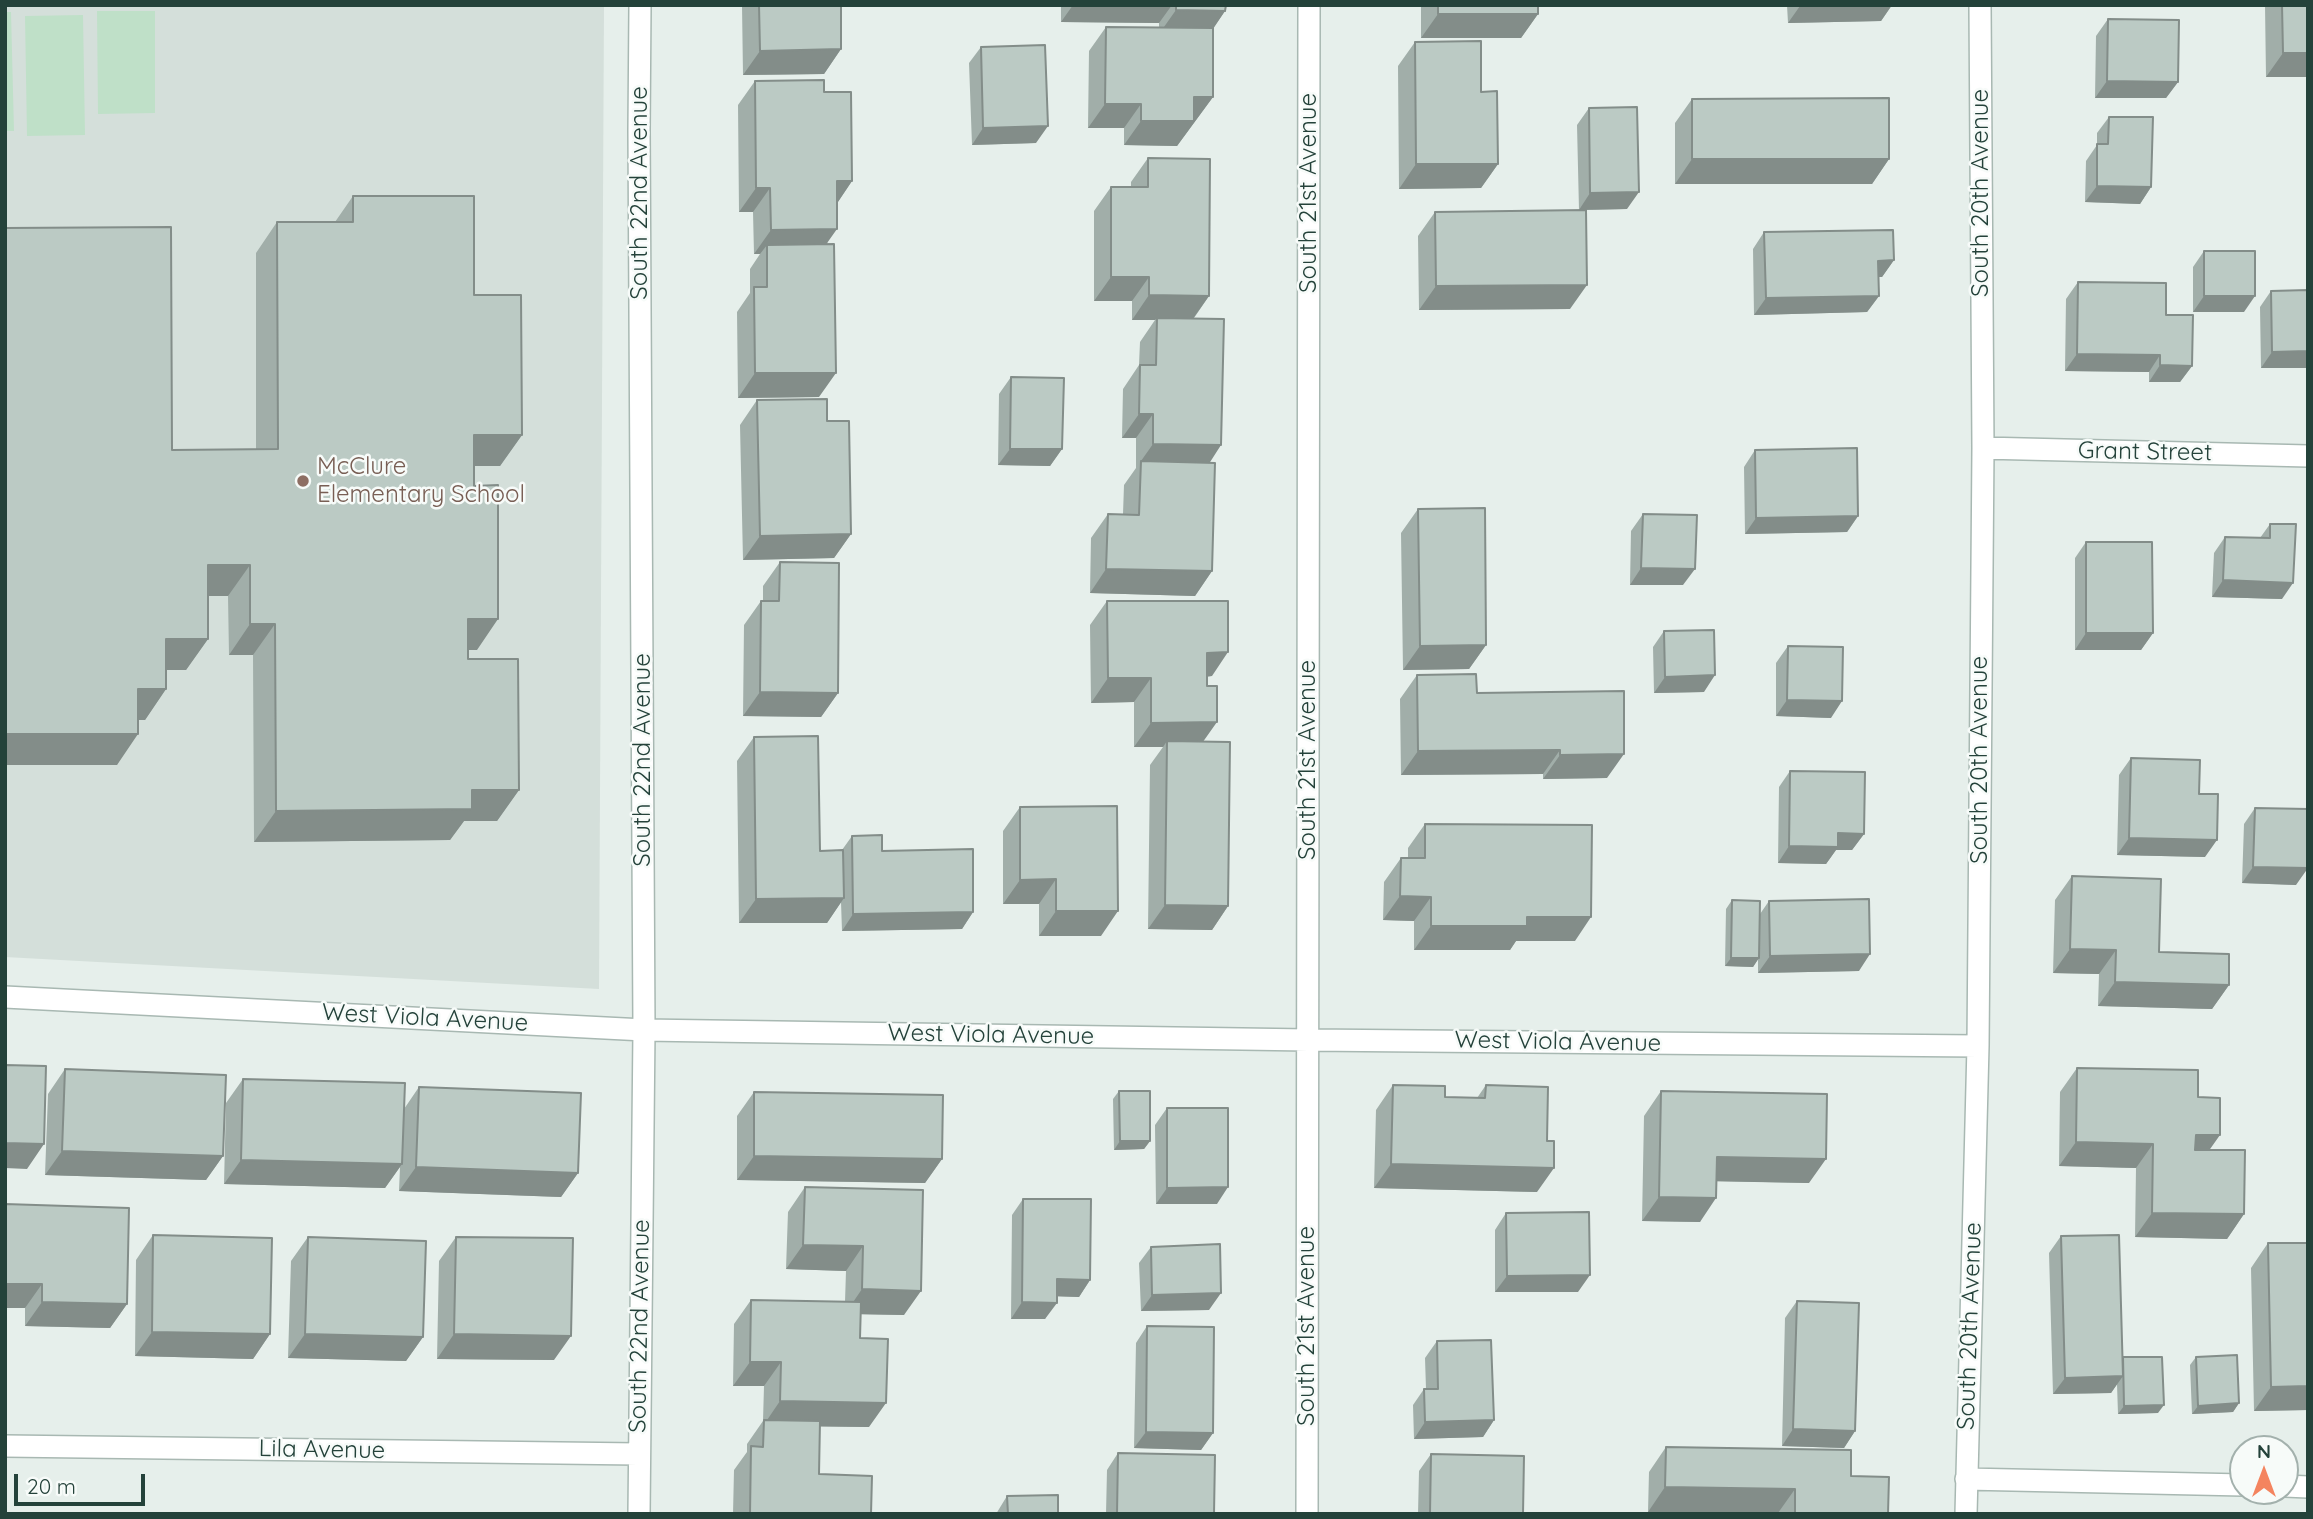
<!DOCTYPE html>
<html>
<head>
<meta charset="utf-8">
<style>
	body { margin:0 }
	#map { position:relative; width:2313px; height:1519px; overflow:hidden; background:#e6efeb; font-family:Quicksand,sans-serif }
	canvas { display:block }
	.frame { position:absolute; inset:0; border:7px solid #24423a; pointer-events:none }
	.north { position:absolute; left:2229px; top:1435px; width:70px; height:70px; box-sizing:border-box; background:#f7fbf9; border:2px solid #a3b1ad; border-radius:50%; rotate:0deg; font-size:19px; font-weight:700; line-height:28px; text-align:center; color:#24423a }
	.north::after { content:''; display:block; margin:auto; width:24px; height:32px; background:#f4845f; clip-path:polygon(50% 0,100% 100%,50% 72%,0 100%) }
	.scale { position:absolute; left:14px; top:1474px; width:131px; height:32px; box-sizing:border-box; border:4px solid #24423a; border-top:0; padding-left:9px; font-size:21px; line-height:24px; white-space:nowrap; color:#24423a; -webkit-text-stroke:5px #f7fbf9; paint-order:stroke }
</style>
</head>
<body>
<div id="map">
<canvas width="2313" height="1519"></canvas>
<div class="frame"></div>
<div class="north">N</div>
<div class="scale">20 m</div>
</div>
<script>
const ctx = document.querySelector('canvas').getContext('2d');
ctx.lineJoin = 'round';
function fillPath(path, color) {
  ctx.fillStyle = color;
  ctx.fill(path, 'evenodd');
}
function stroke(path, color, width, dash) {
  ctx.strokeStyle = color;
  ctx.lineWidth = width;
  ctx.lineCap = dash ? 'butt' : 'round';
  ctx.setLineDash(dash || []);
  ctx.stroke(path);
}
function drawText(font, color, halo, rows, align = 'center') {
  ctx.font = font + ' Quicksand,sans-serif';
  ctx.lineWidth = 5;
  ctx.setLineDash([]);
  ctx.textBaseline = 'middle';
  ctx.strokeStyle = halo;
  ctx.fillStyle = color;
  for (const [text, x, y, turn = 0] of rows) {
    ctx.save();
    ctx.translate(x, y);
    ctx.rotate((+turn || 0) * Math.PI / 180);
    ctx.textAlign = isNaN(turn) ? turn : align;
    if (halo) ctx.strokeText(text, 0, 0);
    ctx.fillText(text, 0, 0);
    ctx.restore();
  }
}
fillPath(new Path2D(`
	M5 5H604L599 989 5 957Z`), '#d4dfda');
fillPath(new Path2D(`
	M97 11H155V113L98 114Z
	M5 12H11L14 131H5Z
	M83 15 85 135 27 136 25 16Z`), '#bfe0c8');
const minor = new Path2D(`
	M1983 448 2308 456
	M5 997 644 1030 1308 1040 1978 1046
	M5 1446 638 1454
	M1966 1479 2243 1485
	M2285 1486 2308 1487
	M639 1514 644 1030 639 130 640 5
	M1307 1514 1309 5
	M1966 1514 1978 1046 1983 448 1980 5`);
stroke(minor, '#a8b8b2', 24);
stroke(minor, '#fff', 21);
fillPath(new Path2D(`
	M742 5H841V49L824 74 743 75Z
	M1061 5H1226L1225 11 1213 28V97L1177 146 1124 145V128H1088L1089 51 1106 27H1159V23L1061 22Z
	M1421 5H1538V14L1521 38H1421Z
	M1787 5H1892L1881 21 1788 23Z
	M2265 5H2308V77H2266Z
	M2108 19 2178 82 2166 98H2095L2096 36Z
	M1415 42 1481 92 1498 164 1481 188 1399 189 1398 66Z
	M981 47 1036 143 972 145 969 63Z
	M755 81 824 92 852 181 837 203 827 244 819 397 738 398 737 312 750 293V269L760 254H754L753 212H739L738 105Z
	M1692 99 1889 159 1872 184H1675V123Z
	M1589 108 1627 209 1579 210 1577 125Z
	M2109 117 2151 187 2140 204 2085 202 2086 161 2097 145V133Z
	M1148 158 1209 296 1194 318 1209 463 1212 571 1195 596 1090 593 1091 538 1108 514H1123L1124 485 1136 468V438H1122L1123 389 1139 365 1140 342 1155 320H1132V301H1094V211L1111 187H1131V182Z
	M353 196 474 295 522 435 500 466H474L477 650H468V659L519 790 497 821H464L450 840 254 842 253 655H229L228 596H208V639L186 670H166V689L145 720H138L117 765 172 450 256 449V253L277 222H335Z
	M1435 212 1570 309 1419 310 1418 236Z
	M1764 232 1894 260 1882 277H1878L1879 296 1867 312 1754 315 1753 249Z
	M2204 251 2244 312H2193V267Z
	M2078 282 2166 315 2192 366 2180 382H2149V372L2065 371 2066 299Z
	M2308 290V368H2261L2260 307 2271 291Z
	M1011 377 1062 449 1050 466 998 465 999 394Z
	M757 400 827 421 851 534 834 558 743 560 740 425Z
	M1755 450 1858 516 1847 532 1745 534 1744 467Z
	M1418 509 1486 645 1469 669 1403 670 1401 533Z
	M1643 514 1683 585H1630L1631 531Z
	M2270 524 2282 599 2212 597 2214 553 2225 537 2260 538Z
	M2086 542 2153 633 2141 650H2075V558Z
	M780 562 838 693 821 717 743 716 744 625 761 601H763V586Z
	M1107 601 1212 676 1207 677 1203 742 1228 906 1212 930 1148 929 1150 765 1163 747H1134V702L1091 703 1090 625Z
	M1664 631 1704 692 1654 693 1653 647Z
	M1788 646 1831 718 1776 716V663Z
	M1417 675 1477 693 1607 778 1543 779V774L1401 775 1400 699Z
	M754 737 820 851 842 850 852 836 882 851 973 912 962 929 842 931 841 902 827 923H739L737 761Z
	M2131 758 2199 794 2205 857 2117 855 2119 775Z
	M1790 771 1864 834 1852 850H1836L1826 864 1778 863 1779 787Z
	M1020 807 1101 936H1039V904H1003V831Z
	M2255 808 2296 885 2242 883 2244 824Z
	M1425 824 1575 941H1516L1510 950H1414V921L1383 920 1384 882 1401 858H1408V848Z
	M2072 876 2159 952 2229 985 2212 1009 2098 1006 2099 974 2053 973 2055 900Z
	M1732 900 1760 914 1769 901 1859 971 1758 973V959L1753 967 1725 966 1726 909Z
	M2077 1068 2198 1097 2210 1150 2244 1214 2227 1239 2135 1237 2136 1168 2059 1166 2060 1092Z
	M65 1069 223 1156 206 1180 45 1175 48 1094Z
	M243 1079 404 1109 419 1087 578 1173 561 1197 399 1191 400 1167 385 1188 224 1184 226 1103Z
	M1393 1085 1445 1097 1477 1098 1486 1085 1537 1192 1374 1188 1376 1110Z
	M1119 1091 1150 1141 1144 1149 1114 1150 1113 1099Z
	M1661 1091 1809 1183 1717 1181 1700 1222 1642 1221 1644 1116Z
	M754 1092 942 1159 925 1183 737 1180V1116Z
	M1167 1108 1217 1204H1156L1155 1125Z
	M805 1187 923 1190 904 1315 861 1314 860 1338 869 1427 820 1426 819 1474 871 1514H733L734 1470 747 1452V1444L763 1421 764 1386H733L734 1324 751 1300 845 1302 846 1271 786 1269 788 1212Z
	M1023 1199 1090 1280 1079 1297 1057 1296 1045 1319H1011L1012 1215Z
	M5 1204 127 1304 110 1328 25 1326V1308Z
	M1506 1213 1578 1292H1495V1230Z
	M153 1235 270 1334 253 1359 135 1356 136 1260Z
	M2061 1236 2122 1358 2158 1413 2118 1414 2117 1384 2111 1393 2053 1394 2049 1253Z
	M308 1237 423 1337 406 1361 288 1358 291 1261Z
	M456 1237 554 1360 437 1359 439 1261Z
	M2268 1243H2308V1410L2254 1411 2251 1268Z
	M1151 1247 1209 1310 1141 1311 1139 1263Z
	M1797 1301 1855 1431 1844 1448 1782 1446 1785 1318Z
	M1147 1326 1213 1433 1201 1450 1134 1448 1136 1343Z
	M1437 1341 1494 1420 1483 1437 1414 1439 1413 1405 1424 1389H1426L1425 1358Z
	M2196 1357 2239 1403 2233 1412 2192 1414 2190 1365Z
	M1666 1447 1851 1476 1888 1514H1778L1648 1512 1649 1472Z
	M1118 1453 1214 1514H1106L1107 1470Z
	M1431 1454 1523 1514H1418L1419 1471Z
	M1007 1496 1058 1514H996Z`), '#a1aea9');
fillPath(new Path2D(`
	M1073 5H1172L1159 23 1061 22Z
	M1892 5 1881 21 1788 23 1800 6Z
	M1176 10 1225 11 1209 35 1159 34Z
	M1438 14H1538L1521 38H1421Z
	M841 49 824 74 743 75 760 51Z
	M2283 53H2308V77H2266Z
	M2107 81 2178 82 2166 98H2095Z
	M1194 97H1213L1177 146 1124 145 1141 121Z
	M1105 104H1141L1124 128H1088Z
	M1048 126 1036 143 972 145 983 128Z
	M1692 159H1889L1872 184H1675Z
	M1416 164H1498L1481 188 1399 189Z
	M837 181H852L836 205Z
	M2097 186 2151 187 2140 204 2085 202Z
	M756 188H770L753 212H739Z
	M1639 192 1627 209 1579 210 1590 193Z
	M837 229 820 253 767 245 760 254H754L771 230Z
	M1894 260 1882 277H1866L1878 261Z
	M1111 277H1149L1132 301H1094Z
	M1587 285 1570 309 1419 310 1436 286Z
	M1149 295 1209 296 1192 320 1157 318 1155 320H1132Z
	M1879 296 1867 312 1754 315 1766 298Z
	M2204 296H2255L2244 312H2193Z
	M2308 351V368H2261L2272 352Z
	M2077 354 2160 355 2149 372 2065 371Z
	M2160 365 2192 366 2180 382H2149Z
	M755 373H836L819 397 738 398Z
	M1139 414H1153L1136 438H1122Z
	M474 435H522L500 466H452Z
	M1153 444 1221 445 1205 470 1141 461Z
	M1010 449H1062L1050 466 998 465Z
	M1858 516 1847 532 1745 534 1756 518Z
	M851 534 834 558 743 560 760 536Z
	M208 565H250L228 596H186Z
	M1641 568 1695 569 1683 585H1630Z
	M1106 569 1212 571 1195 596 1090 593Z
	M2223 580 2293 583 2282 599 2212 597Z
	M468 619H498L477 650H446Z
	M250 624H275L253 655H229Z
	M2086 633H2153L2141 650H2075Z
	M166 639H208L186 670H145Z
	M1486 645 1469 669 1403 670 1420 646Z
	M1228 652 1212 676 1190 677 1207 653Z
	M1715 675 1704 692 1654 693 1665 677Z
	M1108 678H1151L1134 702 1091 703Z
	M138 689H166L145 720H117Z
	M760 692 838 693 821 717 743 716Z
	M1787 700 1842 701 1831 718 1776 716Z
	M1217 722 1200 746 1167 741 1163 747H1134L1151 723Z
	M5 734H138L117 765H5Z
	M1560 750 1543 774 1401 775 1418 751Z
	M1624 754 1607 778 1543 779 1560 755Z
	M472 790H519L497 821H464L450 840 254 842 276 811Z
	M1838 833 1864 834 1852 850H1836L1826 864 1778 863 1789 846Z
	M2129 838 2217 840 2205 857 2117 855Z
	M2253 867 2308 868 2296 885 2242 883Z
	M1056 879 1039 904H1003L1020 880Z
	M1400 896 1431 897 1414 921 1383 920Z
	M844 898 827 923H739L756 899Z
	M1165 905 1228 906 1212 930 1148 929Z
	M1056 911H1118L1101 936H1039Z
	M973 912 962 929 842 931 853 914Z
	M1527 917H1591L1575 941H1516L1510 950H1414L1431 926Z
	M2070 949 2116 950 2099 974 2053 973Z
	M1870 954 1859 971 1758 973 1770 956Z
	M1731 958H1759L1753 967 1725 966Z
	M2115 982 2229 985 2212 1009 2098 1006Z
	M2196 1135H2220L2203 1159H2179Z
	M1120 1141H1150L1144 1149 1114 1150Z
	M2076 1142 2153 1144 2136 1168 2059 1166Z
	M5 1143 44 1144 27 1169 5 1168Z
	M62 1151 223 1156 206 1180 45 1175Z
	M754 1156 942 1159 925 1183 737 1180Z
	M1717 1157 1826 1159 1809 1183 1700 1181Z
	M241 1160 402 1164 385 1188 224 1184Z
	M1391 1164 1554 1168 1537 1192 1374 1188Z
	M416 1167 578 1173 561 1197 399 1191Z
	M1228 1187 1217 1204H1156L1167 1188Z
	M1659 1197 1716 1198 1700 1222 1642 1221Z
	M2152 1213 2244 1214 2227 1239 2135 1237Z
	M803 1245 863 1246 846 1271 786 1269Z
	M1590 1275 1578 1292H1495L1507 1276Z
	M1057 1279 1090 1280 1079 1297 1045 1296Z
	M5 1284H42L25 1308H5Z
	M862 1289 921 1291 904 1315 845 1314Z
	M1221 1293 1209 1310 1141 1311 1152 1295Z
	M42 1302 127 1304 110 1328 25 1326Z
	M1022 1302 1057 1303 1045 1319H1011Z
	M152 1332 270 1334 253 1359 135 1356Z
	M305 1334 423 1337 406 1361 288 1358Z
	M454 1334 571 1336 554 1360 437 1359Z
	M750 1362H781L764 1386H733Z
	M2123 1376 2111 1393 2053 1394 2065 1378Z
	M2308 1386V1410L2254 1411 2271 1387Z
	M780 1401 886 1403 869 1427 763 1426Z
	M2239 1403 2233 1412 2192 1414 2198 1406Z
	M2164 1405 2158 1413 2118 1414 2124 1406Z
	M1494 1420 1483 1437 1414 1439 1425 1422Z
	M1793 1429 1855 1431 1844 1448 1782 1446Z
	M1146 1432 1213 1433 1201 1450 1134 1448Z
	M1665 1487 1795 1489 1778 1513 1648 1512Z`), '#838d89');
const building = new Path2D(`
	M759 5H841V49L760 51Z
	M1176 5H1226L1225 11 1176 10Z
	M1438 5H1538V14H1438Z
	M1799 5H1848L1800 6Z
	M2282 5H2308V53H2283Z
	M2108 19 2179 20 2178 82 2107 81Z
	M1106 27 1213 28V97H1194V121H1141V104H1105Z
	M1481 41V92L1497 91 1498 164H1416L1415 42Z
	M1045 45 1048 126 983 128 981 47Z
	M824 80V92H851L852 181H837V229L771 230 770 188H756L755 81Z
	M1889 98V159H1692V99Z
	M1637 107 1639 192 1590 193 1589 108Z
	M2109 117H2153L2151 187 2097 186V144H2108Z
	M1148 158 1210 159 1209 296 1149 295V277H1111V187H1148Z
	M353 196H474V295H521L522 435H474V486L498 485V619H468V659H518L519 790H472V809L276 811 275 624H250V565H208V639H166V689H138V734H5V228L171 227 172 450 278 449 277 222H353Z
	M1586 210 1587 285 1436 286 1435 212Z
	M1893 230 1894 260 1878 261 1879 296 1766 298 1764 232Z
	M834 244 836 373H755L754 287H767V245Z
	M2204 251H2255V296H2204Z
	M2078 282 2166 283V315H2193L2192 366 2160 365V355L2077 354Z
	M2308 290V351L2272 352 2271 291Z
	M1157 318 1224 319 1221 445 1153 444V414H1139L1140 365H1156Z
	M1011 377 1064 378 1062 449H1010Z
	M827 399V421H849L851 534 760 536 757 400Z
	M1857 448 1858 516 1756 518 1755 450Z
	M1141 461 1215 463 1212 571 1106 569 1108 514 1139 515Z
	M1485 508 1486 645 1420 646 1418 509Z
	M1643 514 1697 515 1695 569 1641 568Z
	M2270 524H2296L2293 583 2223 580 2225 537 2270 538Z
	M2086 542H2152L2153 633H2086Z
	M780 562 839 563 838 693 760 692 761 601H779Z
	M1107 601H1228V652L1207 653V686H1217V722L1151 723V678H1108Z
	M1714 630 1715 675 1665 677 1664 631Z
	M1788 646 1843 647 1842 701 1787 700Z
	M1476 674 1477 693 1624 691V754L1560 755V750L1418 751 1417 675Z
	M818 736 820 851 843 850 844 898 756 899 754 737Z
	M1167 741 1230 742 1228 906 1165 905Z
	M2131 758 2200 760 2199 794H2218L2217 840 2129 838Z
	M1790 771 1865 772 1864 834 1838 833V847L1789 846Z
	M1117 806 1118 911H1056V879L1020 880V807Z
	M2255 808 2308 809V868L2253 867Z
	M1425 824 1592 825 1591 917H1527V926H1431V897L1400 896 1401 858H1425Z
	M882 835V851L973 849V912L853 914 852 836Z
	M2072 876 2161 879 2159 952 2229 954V985L2115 982 2116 950 2070 949Z
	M1869 899 1870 954 1770 956 1769 901Z
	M1732 900 1760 901 1759 958H1731Z
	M5 1065 46 1066 44 1144 5 1143Z
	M2077 1068 2198 1070V1097L2220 1098V1135H2196L2195 1150H2245L2244 1214 2152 1213 2153 1144 2076 1142Z
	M65 1069 226 1075 223 1156 62 1151Z
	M243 1079 405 1083 402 1164 241 1160Z
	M1393 1085 1445 1086V1097L1485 1098 1486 1085 1548 1087 1547 1141H1554V1168L1391 1164Z
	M419 1087 581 1093 578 1173 416 1167Z
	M1119 1091H1150V1141H1120Z
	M1661 1091 1827 1094 1826 1159 1717 1157 1716 1198 1659 1197Z
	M754 1092 943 1095 942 1159 754 1156Z
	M1167 1108H1228V1187L1167 1188Z
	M805 1187 923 1190 921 1291 862 1289 863 1246 803 1245Z
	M1023 1199H1091L1090 1280 1057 1279V1303L1022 1302Z
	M5 1204 129 1208 127 1304 42 1302V1284H5Z
	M1589 1212 1590 1275 1507 1276 1506 1213Z
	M153 1235 272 1238 270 1334 152 1332Z
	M2119 1235 2123 1376 2065 1378 2061 1236Z
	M308 1237 426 1241 423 1337 305 1334Z
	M456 1237 573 1238 571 1336 454 1334Z
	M2268 1243H2308V1386L2271 1387Z
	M1220 1244 1221 1293 1152 1295 1151 1247Z
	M751 1300 861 1302 860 1338 888 1339 886 1403 780 1401 781 1362H750Z
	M1797 1301 1859 1303 1855 1431 1793 1429Z
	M1147 1326 1214 1327 1213 1433 1146 1432Z
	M1491 1340 1494 1420 1425 1422 1424 1389H1438L1437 1341Z
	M2237 1355 2239 1403 2198 1406 2196 1357Z
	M2123 1357H2162L2164 1405 2124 1406Z
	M764 1420 820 1421 819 1474 872 1476 871 1514H750L751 1446 763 1447Z
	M1666 1447 1851 1450V1476L1889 1477 1888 1514H1795V1489L1665 1487Z
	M1118 1453 1215 1455 1214 1514H1117Z
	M1431 1454 1524 1456 1523 1514 1430 1513Z
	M1058 1495V1514H1008L1007 1496Z`);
fillPath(building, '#bbcac4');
stroke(building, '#838d89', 2);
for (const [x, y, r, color] of [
	[303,481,7,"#8d6e63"]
]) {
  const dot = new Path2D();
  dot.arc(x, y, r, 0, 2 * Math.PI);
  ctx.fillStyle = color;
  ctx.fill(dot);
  stroke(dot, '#f7fbf9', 2.5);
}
drawText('24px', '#24423a', '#f7fbf9', [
	["South 22nd Avenue",640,193,-90],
	["South 21st Avenue",1309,193,-90],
	["South 20th Avenue",1981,193,-90],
	["Grant Street",2145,452,1],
	["South 22nd Avenue",643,760,-90],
	["South 21st Avenue",1308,760,-90],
	["South 20th Avenue",1980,760,-90],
	["West Viola Avenue",425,1018,3],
	["West Viola Avenue",991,1035,1],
	["West Viola Avenue",1558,1042,1],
	["South 22nd Avenue",640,1326,-89],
	["South 21st Avenue",1307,1326,-90],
	["South 20th Avenue",1970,1326,-88],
	["Lila Avenue",322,1450,1]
]);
drawText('24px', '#785e54', '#f7fbf9', [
	["McClure",317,467],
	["Elementary School",317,495]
], 'left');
</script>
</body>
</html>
